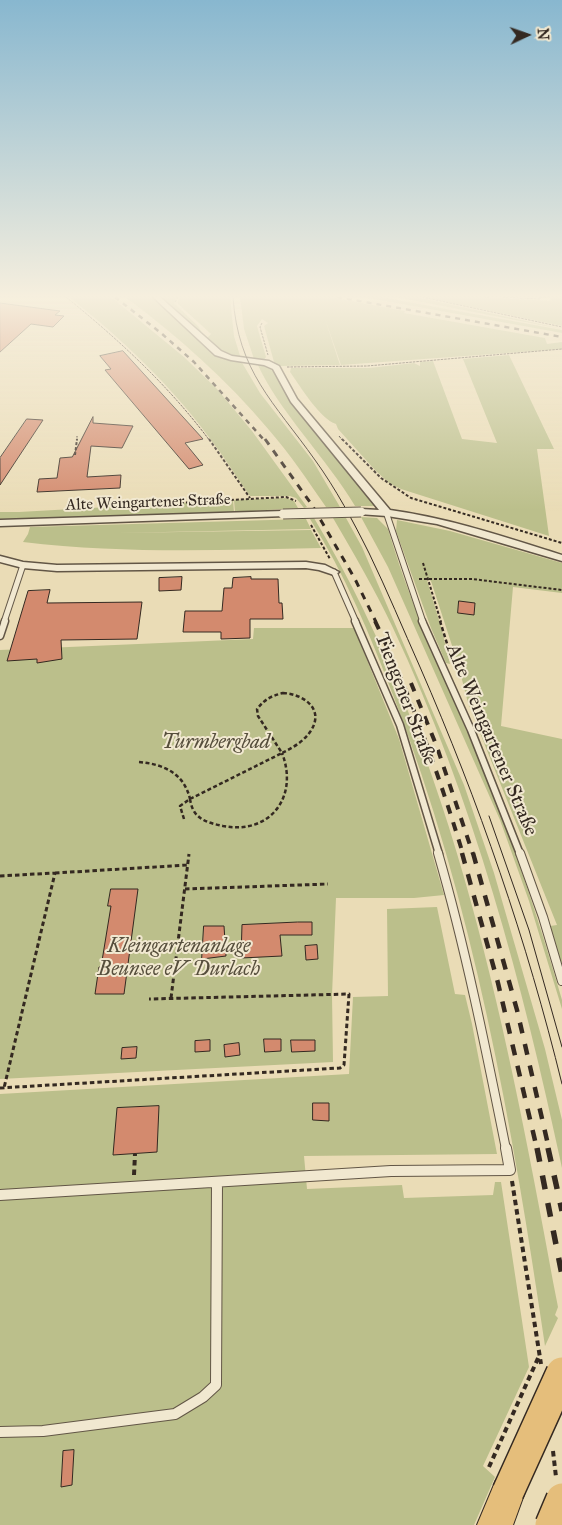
<!DOCTYPE html>
<html>
<head>
<meta charset="utf-8">
<style>
	body { margin:0 }
	#map { position:relative; width:562px; height:1525px; overflow:hidden; background:#eadcb6; font-family:"IM FELL Great Primer",serif }
	canvas { display:block }
	.north { position:absolute; left:502px; top:10px; width:50px; height:50px; -webkit-text-stroke:4px #f1e8d0; paint-order:stroke; rotate:87deg; font-size:14px; font-weight:700; line-height:20px; text-align:center; color:#342921 }
	.north::after { content:''; display:block; margin:auto; width:18px; height:22px; background:#342921; clip-path:polygon(50% 0,100% 100%,50% 72%,0 100%) }
</style>
</head>
<body>
<div id="map">
<canvas width="562" height="1525"></canvas>
<div class="north">N</div>
</div>
<script>
const ctx = document.querySelector('canvas').getContext('2d');
ctx.lineJoin = 'round';
function fillPath(path, color) {
  ctx.fillStyle = color;
  ctx.fill(path, 'evenodd');
}
function stroke(path, color, width, dash) {
  ctx.strokeStyle = color;
  ctx.lineWidth = width;
  ctx.lineCap = dash ? 'butt' : 'round';
  ctx.setLineDash(dash || []);
  ctx.stroke(path);
}
function drawText(font, color, halo, rows, align = 'center') {
  ctx.font = font + ' "IM FELL Great Primer",serif';
  ctx.lineWidth = 4;
  ctx.setLineDash([]);
  ctx.textBaseline = 'middle';
  ctx.strokeStyle = halo;
  ctx.fillStyle = color;
  for (const [text, x, y, turn = 0] of rows) {
    ctx.save();
    ctx.translate(x, y);
    ctx.rotate((+turn || 0) * Math.PI / 180);
    ctx.textAlign = isNaN(turn) ? turn : align;
    if (halo) ctx.strokeText(text, 0, 0);
    ctx.fillText(text, 0, 0);
    ctx.restore();
  }
}
fillPath(new Path2D(`
	M69 297H111L184 357 217 389 252 431 307 507 304 508 296 498 290 496H250C237 478 225 458 211 440 172 386 121 338 69 297Z
	M125 297H154L217 354 241 361 260 393 313 461 340 507H326C308 481 290 454 269 430 227 380 178 336 125 297Z
	M159 297H177L174 303 198 326 203 334Z
	M180 297H230L234 336 241 359 224 354 206 339 211 334 177 303Z
	M240 297H329L405 311 404 313 545 338 547 344 562 342V349L341 365 325 319 340 365 281 366 274 362 264 326 268 323 262 319 257 326 266 357 263 361 254 359 244 329Z
	M363 297H381L562 330V333Z
	M396 297H417L562 329 406 299Z
	M424 297H482L552 301 550 298 518 297H562V326Z
	M509 355 554 449H537L549 536 401 489 389 483 375 470 338 429 336 424C320 419 300 386 290 372L291 368H369L414 363 420 366V362L433 361 462 439 497 443 463 359Z
	M257 363 273 368 325 444 376 506H355C326 457 279 412 257 363Z
	M286 498 294 501 298 508 235 512 234 500Z
	M233 500 234 512 0 520V512H19Z
	M361 517 377 518 388 529C414 618 455 700 490 786 518 856 541 927 562 1000V1009L529 901 500 820 388 567Z
	M314 518C457 758 508 1037 558 1307L555 1315 558 1318 545 1346C513 1127 473 902 393 695 370 635 345 574 310 519Z
	M333 518H346L362 547 464 785 494 873 545 1049 562 1120V1168C523 984 473 798 393 628 375 590 354 554 333 518Z
	M306 519 311 529 115 533 311 530 321 548C221 550 122 554 23 542L28 534 30 527Z
	M397 520 450 531 562 563V593L513 587 501 726 562 739V968L550 926 557 925 468 703 458 664 431 581 426 577 441 627 450 664 446 663 431 628 396 531Z
	M254 628H354L399 739 444 895 414 898H336L332 995 333 1062 0 1079V650L253 639Z
	M437 907 455 994 465 995 472 1024 497 1154 304 1156 307 1189 402 1185 404 1198 493 1195 495 1182H501L529 1367 483 1466 495 1477 474 1525H0V1094L349 1074 353 997 388 996 387 909Z`), '#bbbf8b');
const building = new Path2D(`
	M0 303 60 311 55 315 64 316 53 327 31 324 0 352Z
	M123 351 203 439 185 443 203 465 189 469 105 370 111 369 100 356Z
	M93 417V423L133 426 122 448 91 446 87 477 121 475 120 488 37 492 39 479 57 478 60 458 72 457Z
	M27 419 43 420 0 485V458Z
	M182 577 181 590 159 591V578Z
	M251 577V579H278L279 603H282L283 619H250V638L221 639V632H183L185 611H222L224 588H232L233 578Z
	M50 590 47 603 142 602 137 639 61 640 62 659 37 663V659L7 661 28 591Z
	M459 601 475 603 474 615 458 613Z
	M111 889H138L124 994H95L99 967H101L111 906H108Z
	M298 922H312V935H280L282 956 241 958 242 925Z
	M204 926H224L226 956 202 959Z
	M317 945 318 959 306 960 305 946Z
	M264 1039H281V1051L265 1052Z
	M210 1040V1051L195 1052V1041Z
	M291 1040H315V1051L292 1052Z
	M239 1043 240 1055 225 1057 224 1045Z
	M137 1047 136 1058 121 1059 122 1048Z
	M313 1103H329V1121L313 1120Z
	M159 1106 157 1152 113 1155 117 1108Z
	M74 1450 72 1485 61 1487 63 1451Z`);
fillPath(building, '#d38a6e');
stroke(building, '#342921', 1);
const serviceFar3 = new Path2D(`
	M386 512 423 622
	M334 572 356 622
	M4 622 23 565`);
const serviceFar2 = new Path2D(`
	M355 621 400 725 439 854
	M422 621 471 730 520 854
	M0 636 5 621`);
const serviceFar1 = new Path2D(`
	M438 853C466 950 486 1050 506 1149
	M520 853 543 917 562 981`);
const service = new Path2D(`
	M0 1195 391 1171 510 1170 506 1148
	M0 1432 43 1431 175 1414 203 1397 216 1385 217 1182`);
const minor = new Path2D(`
	M153 297H160L221 351 232 356 269 361 279 366 297 399 390 510C449 518 505 537 562 555V561L437 524 387 516 358 514 356 512 361 509 379 510 291 402 273 369 264 365 231 360 215 355Z
	M283 511 288 514 286 516 0 526V520Z
	M0 556 23 562 57 565 306 562 325 565 339 572 334 575 319 570 306 568 57 571 23 568 0 562Z`);
const trunk = new Path2D(`
	M508 1475 520 1480 525 1492 513 1525H477L496 1480Z`);
stroke(serviceFar3, '#625646', 7);
stroke(serviceFar2, '#625646', 9);
stroke(serviceFar1, '#625646', 10);
stroke(service, '#625646', 12);
stroke(minor, '#625646', 3);
stroke(trunk, '#342921', 2);
stroke(new Path2D(`
	M66 297C119 340 169 386 210 441
	M422 297 562 327
	M499 297 541 299
	M175 302 178 297
	M262 323 260 327 268 355
	M287 367 367 366 562 349
	M339 436 343 441
	M77 441V436`), '#342921', 1, [2.5, 1]);
stroke(new Path2D(`
	M209 439 250 498
	M342 439 381 478 411 498 562 543
	M75 455 77 439
	M156 504 286 497 296 501
	M311 525 330 559
	M423 563 441 622
	M419 579H472L562 590`), '#342921', 2, [3, 2]);
stroke(new Path2D(`
	M440 621 453 663
	M283 693C303 694 326 709 310 732 303 742 292 748 282 753L258 716 257 709C265 699 271 696 283 693Z
	M139 762C163 764 184 773 190 799
	M190 799C191 805 193 812 198 816 204 822 214 824 223 826 270 835 299 797 282 753
	M190 799 282 753
	M184 819 180 806 190 799`), '#342921', 2.5, [4, 2.5]);
stroke(new Path2D(`
	M55 873 188 865
	M0 876 55 873 4 1088
	M185 889 328 884
	M171 998 189 854
	M0 1088 340 1068 344 1065 349 994 149 999`), '#342921', 3, [4.5, 3]);
stroke(new Path2D(`
	M134 1175 135 1154
	M512 1181 541 1364
	M553 1451 556 1477
	M489 1467 539 1356`), '#342921', 4, [5.5, 4]);
stroke(serviceFar3, '#f1e8d0', 5);
stroke(serviceFar2, '#f1e8d0', 6);
stroke(serviceFar1, '#f1e8d0', 8);
stroke(service, '#f1e8d0', 10);
fillPath(minor, '#f1e8d0');
fillPath(trunk, '#e5be7b');
stroke(new Path2D(`
	M233 297C238 372 274 402 315 460 336 489 353 521 369 553 387 590 403 629 420 667 479 802 527 941 562 1084
	M489 816 529 930 562 1047`), '#342921', 1);
stroke(new Path2D(`
	M115 297 161 333 194 362 265 441
	M337 297 562 337`), '#342921', 2.5, [5, 5]);
stroke(new Path2D(`
	M265 439 312 505 355 579 376 622`), '#342921', 3, [7, 7]);
stroke(new Path2D(`
	M375 621C411 696 439 775 463 854
	M411 683 437 747 473 854`), '#342921', 4, [9, 9]);
stroke(new Path2D(`
	M462 853 498 983 537 1149
	M473 853 517 1010 549 1149`), '#342921', 4.5, [11, 11]);
stroke(new Path2D(`
	M537 1148 562 1275
	M548 1148 562 1211`), '#342921', 5.5, [14, 14]);
const minorBridge = new Path2D(`
	M283 514 361 512`);
const trunkBridge = new Path2D(`
	M508 1492 562 1373
	M551 1525 562 1499`);
stroke(minorBridge, '#625646', 11, []);
stroke(trunkBridge, '#342921', 34, []);
stroke(minorBridge, '#f1e8d0', 9);
stroke(trunkBridge, '#e5be7b', 31);
const sky = ctx.createLinearGradient(0, 0, 0, 511);
sky.addColorStop(0, '#88b7cf');
sky.addColorStop(0.58, '#f6efde');
sky.addColorStop(1, '#f6efde00');
ctx.fillStyle = sky;
ctx.fillRect(0, 0, 562, 511);
drawText('16px', '#342921', '#f1e8d0', [
	["Alte Weingartener Straße",148,503,-2]
]);
drawText('20px', '#342921', '#f1e8d0', [
	["Tiengener Straße",405,699,69],
	["Alte Weingartener Straße",491,740,67]
]);
drawText('italic 20px', '#564e3c', '#f1e8d0', [
	["Turmbergbad",216,743],
	["Kleingartenanlage",179,947],
	["Beunsee eV Durlach",179,970]
]);
</script>
</body>
</html>
